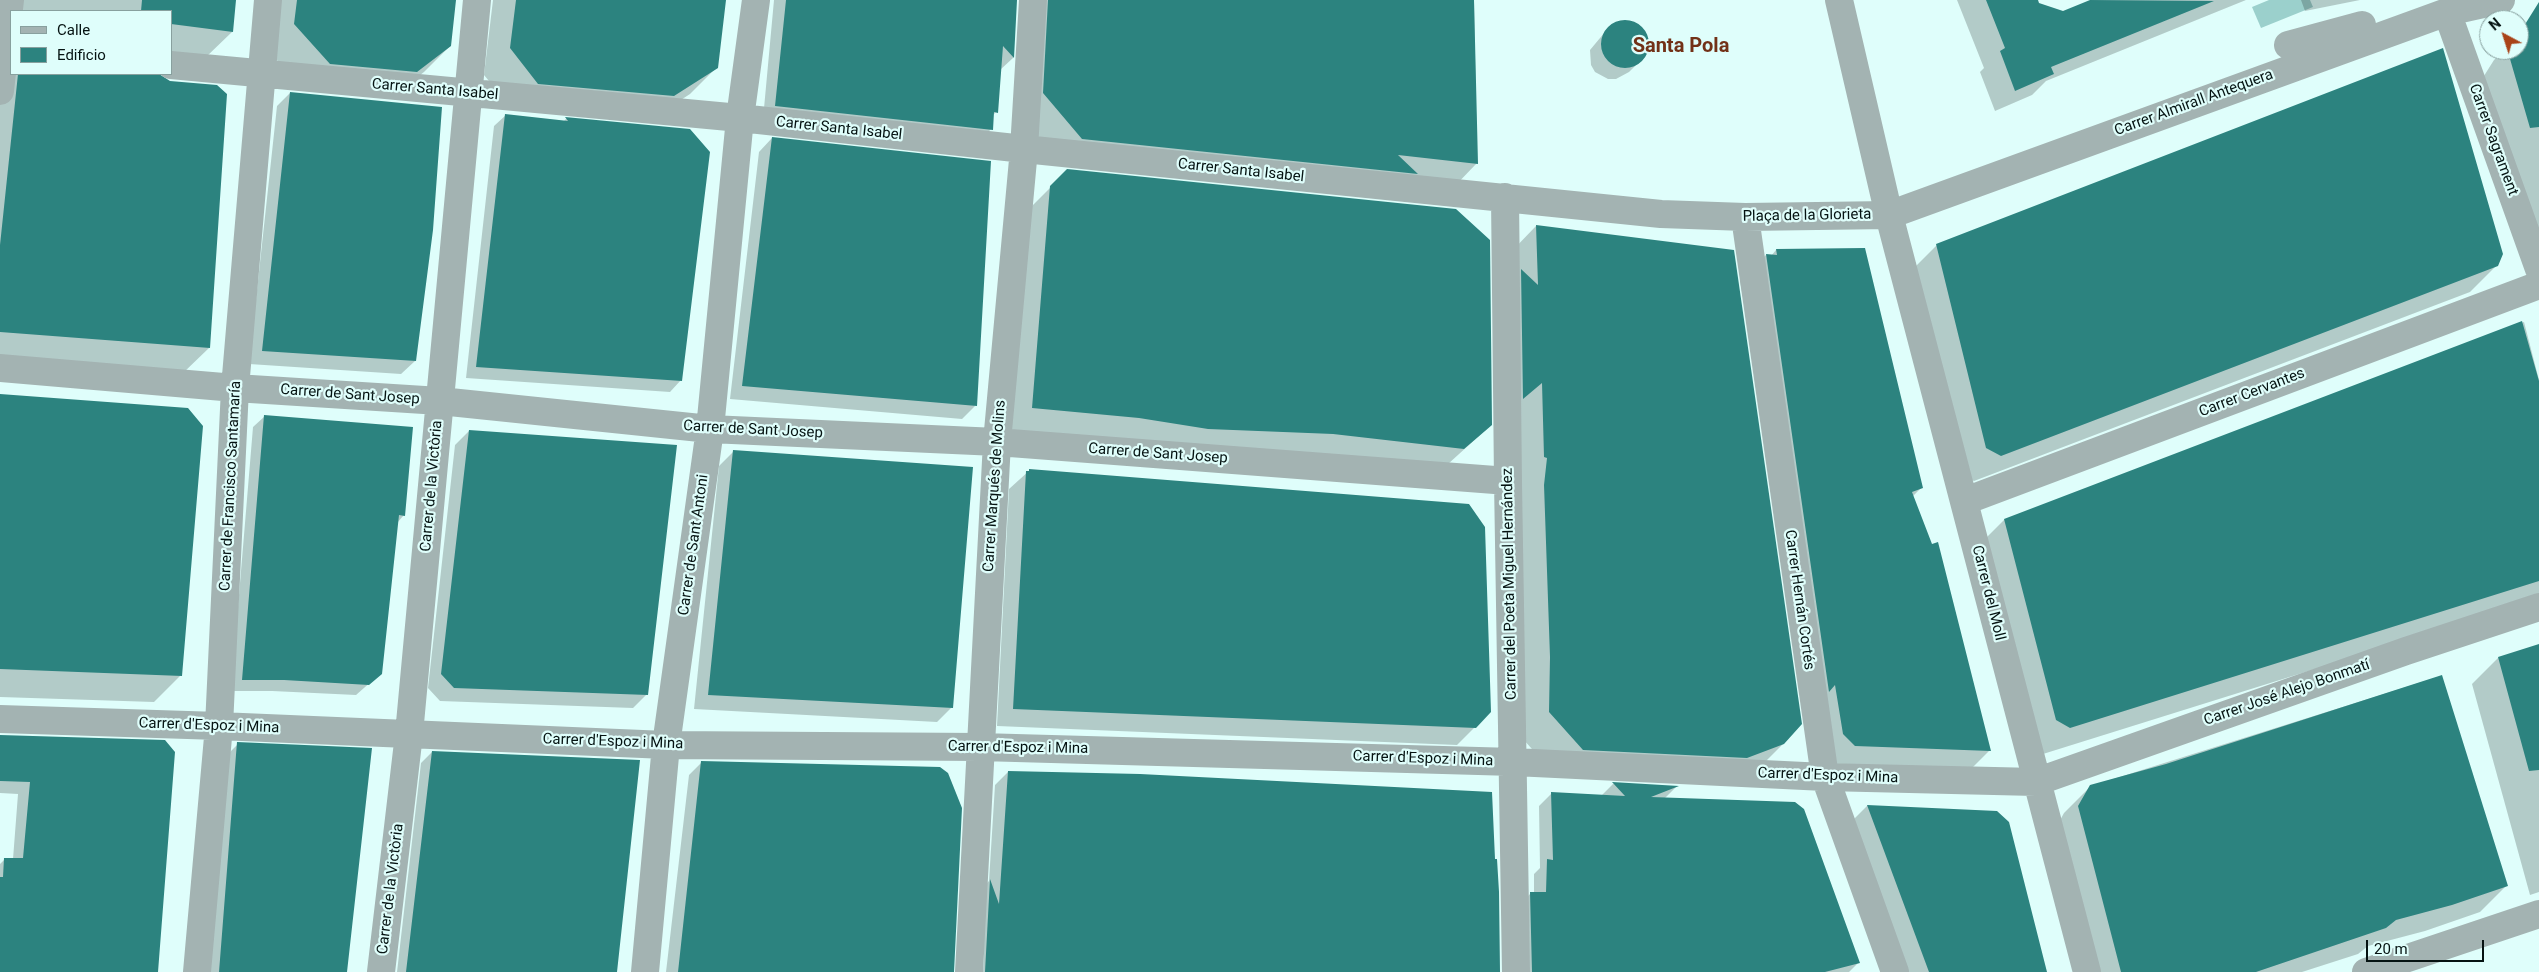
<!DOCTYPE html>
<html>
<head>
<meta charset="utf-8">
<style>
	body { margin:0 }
	#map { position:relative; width:2539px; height:972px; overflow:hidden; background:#dffefb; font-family:Roboto,sans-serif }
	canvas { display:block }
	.legend { position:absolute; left:10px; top:10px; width:162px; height:65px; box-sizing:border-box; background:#dffefb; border:1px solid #88a09e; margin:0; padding:6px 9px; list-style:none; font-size:15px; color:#051312 }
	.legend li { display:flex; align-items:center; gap:10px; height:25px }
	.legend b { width:25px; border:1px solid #88a09e }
	.north { position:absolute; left:2479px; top:10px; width:50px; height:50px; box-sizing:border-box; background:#dffefb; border:1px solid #88a09e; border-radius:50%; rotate:320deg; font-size:14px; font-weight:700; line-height:20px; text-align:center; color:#051312 }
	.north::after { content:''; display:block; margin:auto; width:18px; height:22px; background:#a94318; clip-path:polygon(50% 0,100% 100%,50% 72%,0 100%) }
	.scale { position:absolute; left:2366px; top:940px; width:118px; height:22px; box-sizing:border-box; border:2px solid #051312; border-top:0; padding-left:6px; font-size:15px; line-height:18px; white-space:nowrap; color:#051312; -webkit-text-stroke:4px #dffefb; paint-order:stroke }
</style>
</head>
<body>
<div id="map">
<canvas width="2539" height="972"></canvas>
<ul class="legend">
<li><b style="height:6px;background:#a3b3b2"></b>Calle</li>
<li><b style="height:14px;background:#2c837f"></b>Edificio</li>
</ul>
<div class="north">N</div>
<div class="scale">20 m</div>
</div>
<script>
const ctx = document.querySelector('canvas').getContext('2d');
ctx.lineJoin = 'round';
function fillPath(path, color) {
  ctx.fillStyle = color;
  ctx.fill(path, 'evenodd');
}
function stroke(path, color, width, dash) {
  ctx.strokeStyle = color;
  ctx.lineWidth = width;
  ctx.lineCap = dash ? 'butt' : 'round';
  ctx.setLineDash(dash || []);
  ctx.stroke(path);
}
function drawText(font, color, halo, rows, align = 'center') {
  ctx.font = font + ' Roboto,sans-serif';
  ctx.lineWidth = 4.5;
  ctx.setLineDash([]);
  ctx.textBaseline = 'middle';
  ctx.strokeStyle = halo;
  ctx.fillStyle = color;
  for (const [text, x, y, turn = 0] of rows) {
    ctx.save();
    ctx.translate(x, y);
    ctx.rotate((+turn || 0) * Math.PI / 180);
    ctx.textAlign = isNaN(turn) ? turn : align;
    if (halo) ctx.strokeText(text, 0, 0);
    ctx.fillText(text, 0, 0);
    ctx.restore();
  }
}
fillPath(new Path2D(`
	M2269 0H2310L2313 7 2261 28 2252 7Z`), '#9bd0cc');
fillPath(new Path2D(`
	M0 0H235L232 32 205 58 171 56V11H11Z
	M273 0H455L450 46 424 72 390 98 303 90 269 51Z
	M493 0H725L717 67 690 94 647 122 512 109 484 75Z
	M774 0H1016L1013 58 1000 70 996 112 992 116 991 129 978 143 763 119Z
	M1033 0H1474L1477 163 1453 188 1057 163 1019 118Z
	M1957 0H2037L2038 4 2064 12 2093 0H2246L2046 81 2032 95 1995 111 1980 72 1984 68Z
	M2301 0H2360L2305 11Z
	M1625 21 1639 26 1644 32 1648 46 1641 60 1629 72 1616 79H1608L1595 72 1591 65 1590 50 1610 26Z
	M2539 29V265L2482 79 2494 60 2504 50H2519V35Z
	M16 74H157L161 78 209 348 182 374 0 360V89Z
	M290 93 415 361 401 374 249 364 277 106Z
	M506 115 563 122 566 119 690 130 681 380 670 392 466 378 494 126Z
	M772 138 975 406 962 419 730 399 759 152Z
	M1068 170 1491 425 1437 474 1007 434 1024 214Z
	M1536 226 1787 740 1760 767 1556 776 1523 739 1510 253Z
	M1937 245 2497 265 2470 292 1974 481 1960 474 1911 271Z
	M1864 249 1922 487 1912 497 1931 546 1937 544 1989 751 1963 777 1828 772 1740 281 1766 255 1771 256 1776 250Z
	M2524 322 2539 380V599L2043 754 1978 546 2004 520Z
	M0 395 180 676 154 702 0 697Z
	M265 416 404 515 397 523 381 673 356 695 272 691H231L253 427Z
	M469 431 647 694 633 708 440 701 428 688 455 445Z
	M734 451 952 707 937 722 694 709 719 466Z
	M1030 470 1490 712 1457 745 997 726 1009 489Z
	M2539 645V892L2530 895 2472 684 2498 658Z
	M2441 676 2506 886 2480 912 2425 931 2368 946 2358 954 2302 972H2088L2053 833 2064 813 2091 786Z
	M0 736 174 752 157 972H0V864L5 859H13L18 794 0 793Z
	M238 744 345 972H207L225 757Z
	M432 752 615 972H397L421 763Z
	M702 762 953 972H666L689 775Z
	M1008 772 1499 972H983L984 954 973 963 977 893 989 881 995 785Z
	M1613 784 1676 787 1664 799 1858 963 1849 972H1519L1518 906 1531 893H1534V874L1540 868 1539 806 1552 793 1601 796Z
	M1867 806 1997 812 2045 972H1893L1841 832Z`), '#0003');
fillPath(new Path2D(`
	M142 0H236L233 32 171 24V11H141Z
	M297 0H456L451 46 417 72 330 64 294 24Z
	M516 0H726L718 68 674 96 538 84 510 48Z
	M786 0H1017L1014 58 1003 46 998 113 994 112 993 130 775 106Z
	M1048 0H1474L1478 164 1398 155 1418 174 1082 139 1043 93Z
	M1986 0H2038L2039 3 2063 11 2090 0 2214 1 2051 67 2054 74 2015 91 2000 51 2005 48Z
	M2539 2V127L2530 128 2508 52 2519 50V34Z
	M1601 44a24 24 0 1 1 48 0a24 24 0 1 1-48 0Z
	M2443 48 2503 254 2498 266 2001 456 1986 448 1936 244Z
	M18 74H159L170 81 217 85 227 94 210 348 0 332V245Z
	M290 92 442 107 433 230 416 361 262 351Z
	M505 114 568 121 565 117 690 129 710 152 682 381 476 367Z
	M772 137 991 161 977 406 742 386Z
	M1067 169 1456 209 1490 240 1492 425 1464 449 1333 434 1208 429 1139 418 1032 408 1050 186Z
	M1536 225 1734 250 1802 724 1784 744 1747 758 1583 750 1549 712 1550 657 1544 485 1547 458 1544 457 1542 383 1523 399 1521 269 1538 285Z
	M1865 248 1923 488 1912 492 1932 544 1938 542 1991 751 1855 746 1843 734 1835 685 1829 692 1766 254 1777 255 1776 249Z
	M2522 321 2539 381V581L2070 728 2056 720 2004 519Z
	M0 394 188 408 203 426 182 676 0 669Z
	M264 415 413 427 405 516 399 515 382 674 369 685 284 680H242Z
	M469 430 677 445 648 695 454 688 441 674Z
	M733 450 973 467 953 708 708 695Z
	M1029 469 1469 504 1485 527 1491 712 1476 728 1013 709 1026 471H1029Z
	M2539 644V770L2529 771 2498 657Z
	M2442 675 2508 886 2452 905 2396 920 2386 928 2256 972H2121L2078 806 2090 785 2166 764Z
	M0 735 165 740 175 752 158 972H0V877H3L4 858H23L30 782 0 781Z
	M237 742 372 748 347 972H219Z
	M432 751 640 760 617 972H406Z
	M701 761 940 767 948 773 962 808 954 972H678Z
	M1008 771 1140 774 1492 792 1495 859H1497L1499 892 1500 972H985L990 879 999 904Z
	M1612 782 1679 786 1651 797 1795 802 1804 809 1860 963 1825 972H1532L1530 892H1546L1547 859 1553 860 1551 792 1625 796Z
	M1867 805 1997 811 2009 822 2047 972H1929Z`), '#2c837f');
stroke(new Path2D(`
	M1839 0 1889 215 2087 972
	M2447 12 2539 269
	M2288 45 2362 25
	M171 65 740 118 1024 149 1661 214 1745 217 1889 215 2447 12 2501 0
	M0 91 10 0
	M1505 197 1508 481 1516 972
	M1745 217 1825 777 1895 972
	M0 368 235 388 440 401 710 429 997 442 1508 481
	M1965 501 2539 285
	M0 719 219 726 666 745 980 747 1514 762 1825 777 2036 782 2406 651 2539 607
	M197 972 219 726 235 388 268 0
	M381 972 409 734 477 0
	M645 972 666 745 710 429 740 118 756 0
	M969 972 997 442 1024 149 1033 0
	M2366 972 2539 914`), '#a3b3b2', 28);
drawText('15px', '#051312', '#dffefb', [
	["Carrer Santa Isabel",435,90,5],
	["Carrer Almirall Antequera",2194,103,-20],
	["Carrer Santa Isabel",839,129,6],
	["Carrer Sagrament",2493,140,70],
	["Carrer Santa Isabel",1241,171,6],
	["Plaça de la Glorieta",1807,216,-1],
	["Carrer Cervantes",2252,393,-21],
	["Carrer de Sant Josep",350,395,4],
	["Carrer de Sant Josep",753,430,3],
	["Carrer de Sant Josep",1158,454,4],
	["Carrer de Francisco Santamaría",231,486,-87],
	["Carrer de la Victòria",432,486,-85],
	["Carrer Marqués de Molins",995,486,-86],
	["Carrer de Sant Antoni",694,545,-82],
	["Carrer del Poeta Miguel Hernández",1510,584,-91],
	["Carrer del Moll",1988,593,76],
	["Carrer Hernán Cortés",1799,600,82],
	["Carrer José Alejo Bonmatí",2287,693,-19],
	["Carrer d'Espoz i Mina",209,726,2],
	["Carrer d'Espoz i Mina",613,742,2],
	["Carrer d'Espoz i Mina",1018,748,1],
	["Carrer d'Espoz i Mina",1423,759,2],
	["Carrer d'Espoz i Mina",1828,776,2],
	["Carrer de la Victòria",391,889,-83]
]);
drawText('bold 20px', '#723117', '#dffefb', [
	["Santa Pola",1681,47]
]);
</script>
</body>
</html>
